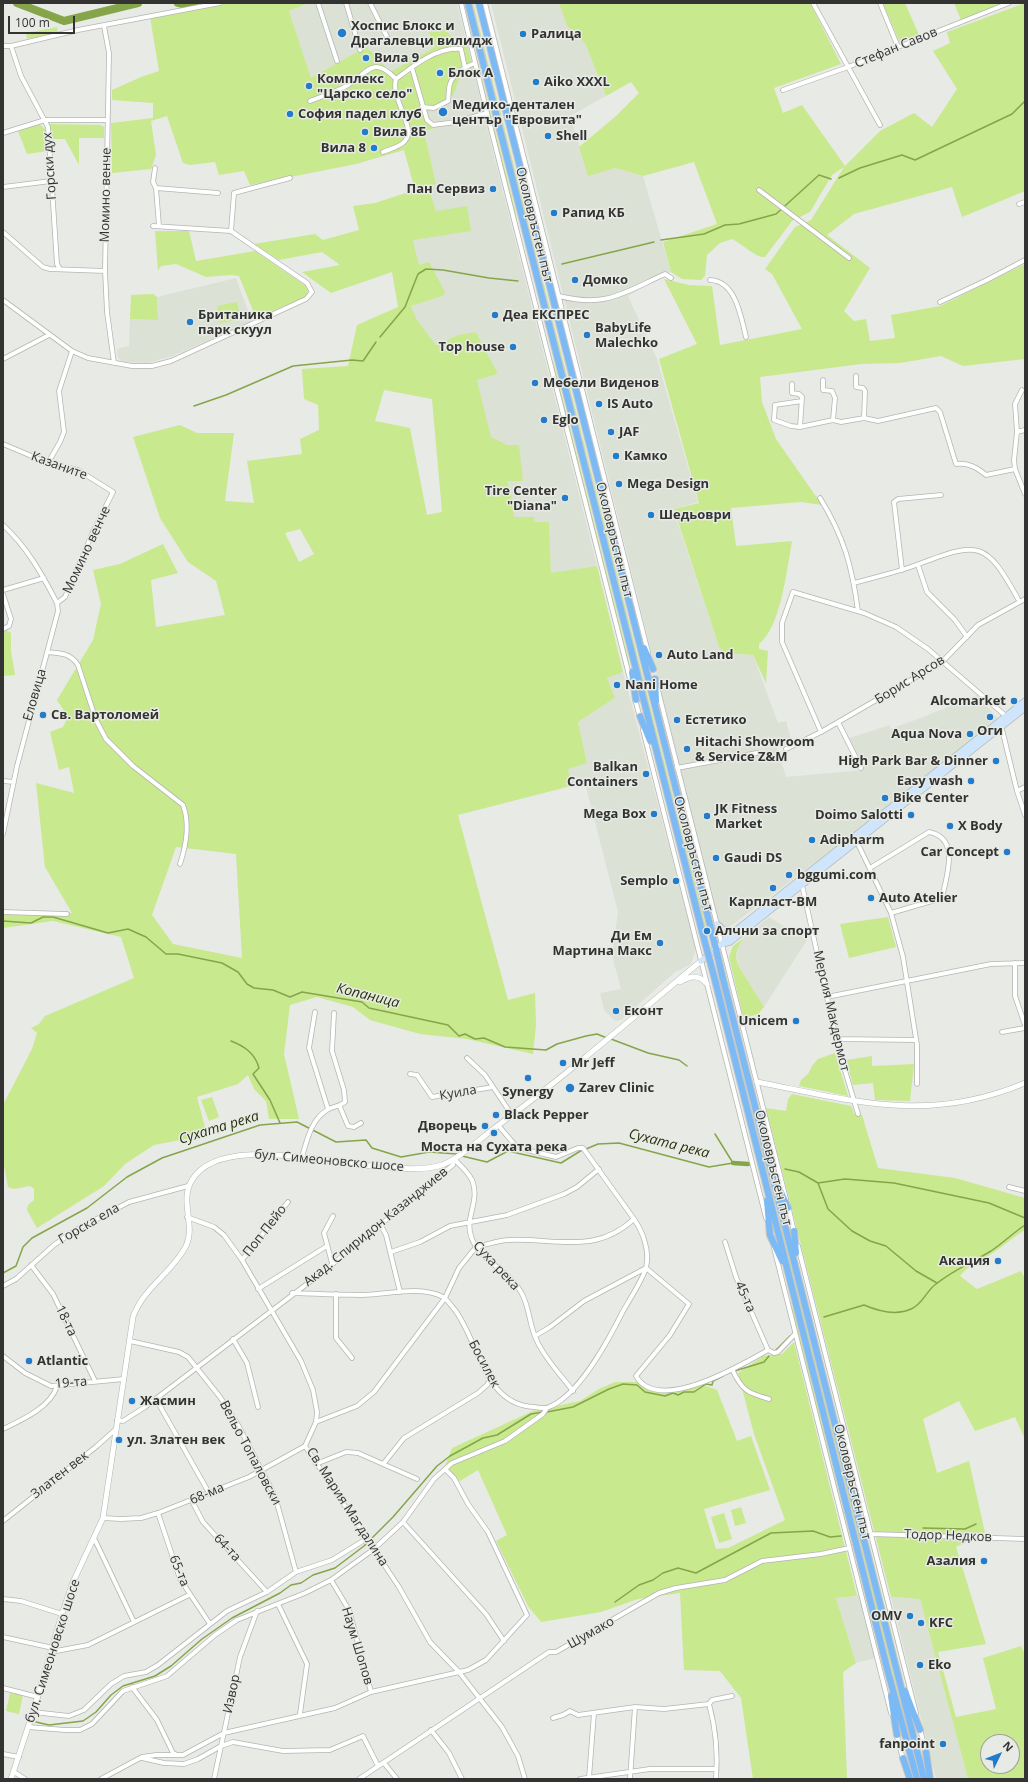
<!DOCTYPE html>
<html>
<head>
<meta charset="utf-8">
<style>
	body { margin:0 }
	#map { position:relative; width:1028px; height:1782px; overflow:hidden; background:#e8eae5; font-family:"Open Sans",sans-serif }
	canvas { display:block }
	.frame { position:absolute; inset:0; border:4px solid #333432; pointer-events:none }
	.north { position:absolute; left:980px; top:1734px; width:40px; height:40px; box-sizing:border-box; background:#e8eae5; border:1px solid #a0a19d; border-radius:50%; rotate:47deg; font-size:11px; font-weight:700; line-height:16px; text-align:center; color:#333432 }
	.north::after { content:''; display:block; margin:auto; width:14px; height:18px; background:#237cc9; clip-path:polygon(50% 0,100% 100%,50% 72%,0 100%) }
	.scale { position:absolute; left:8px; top:16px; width:67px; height:18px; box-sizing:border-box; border:2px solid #333432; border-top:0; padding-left:5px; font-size:12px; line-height:14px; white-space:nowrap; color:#333432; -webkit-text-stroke:3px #e8eae5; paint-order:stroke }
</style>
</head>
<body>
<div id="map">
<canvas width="1028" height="1782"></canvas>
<div class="frame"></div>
<div class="north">N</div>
<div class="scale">100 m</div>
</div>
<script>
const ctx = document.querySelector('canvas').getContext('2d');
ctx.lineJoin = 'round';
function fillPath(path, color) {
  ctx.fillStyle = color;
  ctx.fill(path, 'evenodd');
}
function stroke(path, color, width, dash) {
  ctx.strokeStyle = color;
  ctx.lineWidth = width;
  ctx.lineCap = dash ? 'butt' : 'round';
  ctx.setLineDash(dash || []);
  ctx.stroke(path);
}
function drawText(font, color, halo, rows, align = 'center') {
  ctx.font = font + ' "Open Sans",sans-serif';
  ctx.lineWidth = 3;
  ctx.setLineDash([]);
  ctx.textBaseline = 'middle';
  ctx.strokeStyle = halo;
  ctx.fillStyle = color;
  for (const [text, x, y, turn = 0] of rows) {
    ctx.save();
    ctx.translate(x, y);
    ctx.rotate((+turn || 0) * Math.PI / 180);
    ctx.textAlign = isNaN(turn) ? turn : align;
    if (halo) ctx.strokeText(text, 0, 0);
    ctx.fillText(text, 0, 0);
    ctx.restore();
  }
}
fillPath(new Path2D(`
	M309 3H457L466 40 459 42 438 25 427 28 435 47 390 72 386 66 378 60 376 54 366 47 311 79 289 11Z
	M491 3H559L567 26 585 43 606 96 570 116 588 175 615 168 643 176 671 272 628 296 657 359 698 502 673 509 719 647 725 653 753 655 778 723 786 721 792 742 777 748 786 777 864 770 849 738 890 725V729L918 719 977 695 998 719 843 842 728 928 718 922Z
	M473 68 491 144 597 566 551 574 549 523H535L534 517H514L513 501 507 481H522L507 445 491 438 477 380 498 374 476 332 458 335 436 345 417 320 411 306 443 296 419 265 413 240 436 211 428 185 436 184 424 131 433 129 426 112 448 102 451 98 457 81 464 73Z
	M236 278 251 319 249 323 172 356 148 363 123 362 118 358 117 349 129 346 130 319 158 320 157 297Z
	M623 672 696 949 691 964 675 972 621 1020 615 1021 604 1010 600 993 621 989 612 955 618 912 585 783 571 786 567 769 587 763 578 722 615 698 607 678Z
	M769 917 807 940 764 1007 738 965 736 949 745 937Z
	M860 1596 875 1658 856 1663 836 1598Z
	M891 1597 920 1599 968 1779H936Z`), '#dce1d5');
fillPath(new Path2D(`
	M220 3H309L289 11 311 78 366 47C376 54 383 63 390 72L435 47 427 28C439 21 449 35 459 42L466 40 473 68C451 81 461 88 449 100 444 106 433 108 426 112L433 129 424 131 436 184 428 186 436 211 467 206 471 231 413 240 419 265 429 262 445 292 443 296 411 306 417 320 436 345 458 335 476 332 498 374 477 380 491 437 507 445H519L523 481H507L513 501 514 517H534L535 522H549L551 573 597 566 623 672 607 678 615 698 578 722 587 763 568 769 571 786 458 815 508 1000 535 993 536 1025 533 1054 467 1039 420 1034 370 1020 353 1007 317 997 290 1005 284 1054 299 1119H269L266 1101 254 1089 248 1075 238 1084 197 1097 207 1135 154 1145 125 1164 104 1186 37 1228 27 1210 28 1205 34 1200V1189L30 1186 14 1189 8 1187 3 1160V1105L32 1049 37 1033 31 1028 39 1024 45 1016 134 978 121 937 53 921 3 928V910L72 913 45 867 36 783 74 793 69 767 59 770 50 732 63 727 68 717 57 700 93 640 101 604 93 570 120 564 163 544 178 573 151 580 156 627 225 615 216 581 188 562 160 518 133 437 180 425 197 433H234L225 501 254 503 247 461 302 454 300 439 319 430 318 405 304 399 302 369 348 366 357 325 398 307 392 272 331 293 302 272 340 265 322 252 279 260 254 244 315 234 323 240 359 230 353 206 375 203 415 190 404 150 356 164 250 185 244 171 219 175 215 162 190 165 183 163 167 116 151 121 156 155 151 169 112 173 111 123 153 118V103L112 100V90L141 77 159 71 150 17ZM384 390 432 399 442 512 427 515 410 428 375 421ZM300 529 314 554 299 562 285 533ZM176 847 236 854 242 958 173 944 152 915Z
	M472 3H473L706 927 705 928Z
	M559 3H810L841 64 774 88 783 113 802 105 845 166 880 131 914 113 932 127 957 89 933 51 950 43 947 32 1025 3V191L962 217 952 187 854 214 827 235 870 268 844 311 854 321 866 319 870 341 895 338 891 315 940 306 1025 264V359L963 366 941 356 900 363 861 364 760 377 762 402 776 439 822 505 801 502 731 508 736 546 792 541C787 568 781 627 759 644V649L768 651 766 683 753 655 725 653 719 647 674 509 699 503 659 359 697 344 664 279 689 285 712 286 720 345 802 329 772 274 765 269 795 227 811 220 844 167 832 175 810 212 792 221 765 257C756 258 742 244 732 239L720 243 707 255 705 276 701 280 682 279 671 272 663 242 717 224 694 162 643 176 615 168 588 176 579 147 616 116 639 93 631 82 606 96 585 43 567 26Z
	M883 3H905L919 35 900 43Z
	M954 3H1005L961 20Z
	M57 27 58 33 27 39 26 33Z
	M471 35 516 213 519 235 476 62Z
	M39 124 46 130 47 151 27 154 18 131Z
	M49 124 101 125 104 127V138H79V165L65 139H53Z
	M155 231H189L196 261 255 251 306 286 308 291 306 297 256 318 239 276 231 275 206 277 176 264 161 266 158 270Z
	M153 294 157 297 158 320 130 319 131 295Z
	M237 302 241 319 220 323 217 306Z
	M547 345 554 364 628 657 632 680Z
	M6 630 11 633V651L15 675 3 676V631Z
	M888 917 896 947 849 958 840 924Z
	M745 937C737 947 734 953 738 965L764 1007 758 1014 745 1018 743 1016 729 957 733 946Z
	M719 978 775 1201H774Z
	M835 1053 848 1096 799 1086 801 1080 808 1074 812 1066 818 1059Z
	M872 1056V1066L914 1064 910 1101 875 1100 873 1083 853 1085 846 1060Z
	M792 1094 851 1106 855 1115H862L878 1168 955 1178 1025 1198V1230C1014 1236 1005 1245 994 1252 982 1261 969 1264 960 1276L977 1289 1021 1271 1025 1279V1439L1015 1417 975 1431 959 1401 923 1419 937 1473 969 1461 985 1533 956 1547 986 1644 938 1652 956 1717 996 1709 983 1658 1021 1646 1025 1654V1779H968L920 1599 891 1597 766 1108 786 1111 788 1099ZM988 1742H1012V1766H988Z
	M212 1097 219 1117 209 1121 201 1100Z
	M781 1222 921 1779H919L779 1223Z
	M806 1284 908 1688 907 1689 810 1305Z
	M786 1289 794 1312 888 1692Z
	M794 1342 857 1596 836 1598 856 1663 843 1672 847 1779H753L741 1698 720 1671 684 1670 680 1593 638 1599 601 1612 541 1622 528 1606 496 1541 507 1535 478 1470 460 1481 444 1469 452 1448 533 1411 580 1401 599 1389 615 1382H639L650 1388 665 1390 701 1384 717 1390 737 1441 751 1436 770 1490 704 1509 716 1549 728 1548 785 1520 754 1434 738 1373 763 1356 782 1354Z
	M741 1507 746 1523 735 1526 731 1510Z
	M724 1513 732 1539 719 1543 711 1517Z
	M10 1693 23 1695 19 1714 6 1711Z`), '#c8e98e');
stroke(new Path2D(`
	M839 178 860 168 902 155 915 160 1012 114 1025 101
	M661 240 704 234 725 225 739 224 776 214 819 175 831 179
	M562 264 654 242
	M380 337 405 307 418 274 426 269 443 270 489 278 518 281
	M194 406 226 395 293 366 352 360 363 361 376 342
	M3 921 31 923 43 917H53L108 933 128 929 146 937 166 954H178L222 963 238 972 247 984 254 988 273 990 290 997 302 992 362 1002 369 1008 448 1025 459 1036 465 1034 475 1039 484 1038 505 1047 546 1050 557 1044 586 1036 597 1034 607 1038
	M611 1039 648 1053 679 1060 687 1066
	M231 1041C244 1046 255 1053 259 1068L253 1074 270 1100 280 1123
	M586 1149 598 1144 619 1143 709 1167 733 1163 715 1134
	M462 1156 487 1162 508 1151 561 1163 582 1150
	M785 1169 799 1172 818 1183 845 1179 894 1183 989 1203 1025 1218
	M818 1183 828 1209 852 1231 870 1241 886 1246 916 1271 937 1283
	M3 1273 16 1266 23 1247 32 1238 87 1208 127 1177 162 1158 260 1125 297 1122 336 1142 366 1140 372 1148 401 1157 429 1152 457 1154
	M824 1317 864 1305C878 1311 896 1316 911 1309 923 1304 926 1291 936 1284 953 1270 973 1262 991 1251 1003 1243 1013 1233 1025 1225
	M775 1351 790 1336
	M728 1373 764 1362 769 1356
	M547 1412 573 1407 609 1389 623 1384 637 1385 645 1392 665 1396 673 1393 678 1395 684 1392H694L706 1384 712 1385 713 1381 723 1376
	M923 1528 965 1529 976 1524
	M615 1602 639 1585 653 1580 663 1573 678 1568 696 1573 771 1533 813 1531 830 1537 841 1536
	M36 1722 49 1725 83 1721 96 1712 111 1695 123 1686 155 1676 171 1666 202 1639 232 1618 280 1593 291 1585 301 1583 313 1575 335 1568 364 1546 393 1517 437 1466 450 1456 483 1438 497 1435 531 1414 543 1412`), '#86a54a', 1.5);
stroke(new Path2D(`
	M733 1163 748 1164`), '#86a54a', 4.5);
stroke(new Path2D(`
	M17 3 64 21 138 3
	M178 3 189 6 194 3`), '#86a54a', 8);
const minor = new Path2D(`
	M318 3 337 61
	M346 3 360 50
	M370 3 387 37
	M461 3 487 113 631 683
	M485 3 648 652
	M813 3 880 125
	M880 3 898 47
	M104 26 109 53 105 271 107 312 114 363
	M3 46H11L78 30 220 3
	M11 46 21 76 48 127 57 264 60 269
	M412 68 427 120 433 125 456 122 487 113
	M783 90 848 67 1009 3
	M310 101C322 96 337 92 348 85 369 72 373 55 396 79
	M422 107 434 108 448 101C449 96 448 90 450 84 453 74 465 67 475 63
	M3 133 45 120H107
	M383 152C390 149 400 147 405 141 417 128 390 98 396 79 414 65 437 47 461 49L465 68
	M155 168 153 182 156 188
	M3 187 51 181
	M759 190 849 258
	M1019 204 1025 202
	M159 226 156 188 218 193
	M231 231 234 193 290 178
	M3 232 43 267 50 269 105 271
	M710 280C736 281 741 317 746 337
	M559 296C606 308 623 293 665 274L671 278
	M3 300 72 351 88 358 132 366H152L171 361 306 299 312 292 307 283 231 231 153 226
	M940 302 987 280 1025 260
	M3 359 49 335
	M856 376V387L863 388 865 391 864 418
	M823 380V390L832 391 835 398 833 420
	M792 384V393L799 394 802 397 800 427
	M1022 390 1015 404 1017 432 1014 460 1015 469 1025 494
	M802 401 775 405 774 420 791 426 800 427 833 420 841 422 864 418 878 421 936 408 940 412 956 464C969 463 976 467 986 475L1015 469
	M1017 432 1025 430
	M3 444 48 463 78 470 113 492 93 532 65 597 57 603
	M48 463 60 442 64 432 59 391 72 351
	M820 498C844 537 852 566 858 611
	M3 525C27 547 42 574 57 603L58 611 17 766 3 834
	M918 565 927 592 955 620 967 637
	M902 570 894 502 898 499 941 495
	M854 583C876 577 898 572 919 564 979 541 986 541 1018 599
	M3 590 44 578
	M3 594 11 619 9 626 3 629
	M47 652C60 653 70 653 78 665L96 720 106 739 133 766 183 805C190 824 186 846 180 864
	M658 690 786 1199
	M635 699 640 718
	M838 722 861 768
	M1001 725 1017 791 1025 815
	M643 730 766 1218
	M821 732 782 642V623L793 592 864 613 896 627 928 649 1007 717
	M786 749 821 732 942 662 978 625 1025 599
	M677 768 757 753
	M3 781 14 782
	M1017 791 1025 787
	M857 842 891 913 903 957 917 1045V1084
	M870 868 929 832C961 838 946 877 942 898L891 913
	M802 885 838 1047 858 1114
	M3 912 67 914
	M1015 963V996L1025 1025
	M827 997 991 964 1025 963
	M315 1012 309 1048 328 1109
	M1002 1032 1025 1028
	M836 1039 916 1040
	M467 1058 485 1075 512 1115
	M410 1074 417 1075 432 1097 493 1087
	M340 1107 348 1126 354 1127 361 1123
	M302 1157C307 1140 311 1120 327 1110 333 1106 339 1107 345 1102L344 1090 332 1051 334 1013
	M454 1159C460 1165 468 1172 472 1180 481 1202 463 1218 472 1239 481 1261 509 1271 521 1292 530 1307 529 1326 537 1341 545 1359 561 1375 573 1391
	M1009 1187 1025 1191
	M788 1205 794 1232
	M187 1217 214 1227 224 1235 242 1260 301 1361 313 1390 317 1412 316 1422 305 1446 399 1587 430 1642 459 1672 502 1727 518 1756 525 1779
	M380 1224 386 1235 400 1292
	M725 1242 736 1277 768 1350
	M798 1246 916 1713
	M774 1248 891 1713
	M391 1252 420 1242 450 1226 507 1215 564 1194 577 1187 599 1169
	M242 1260 288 1202
	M332 1263 324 1233 333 1216
	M31 1265 53 1294 95 1381
	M3 1286 16 1279 54 1245 74 1231 129 1202 188 1186
	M258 1289 327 1246
	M292 1293C316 1294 339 1295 362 1295 388 1295 418 1285 443 1297 448 1300 451 1306 455 1310 480 1344 484 1405 534 1407 539 1408 545 1409 549 1407 578 1396 608 1341 622 1313 628 1302 643 1279 646 1268 650 1251 643 1232 634 1219L583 1148H578L556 1157 527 1150 515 1145 498 1125
	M336 1294V1338L352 1358
	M535 1336 550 1327 584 1301 646 1268 689 1304 670 1335 636 1376C658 1415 743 1364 768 1350
	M233 1339 247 1363 258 1407
	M130 1341 179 1352 188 1357 220 1397 238 1425 275 1496 296 1572
	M768 1350 774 1353 778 1352 795 1334
	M3 1356 25 1373 51 1386 124 1379
	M732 1369C742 1391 748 1393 769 1399
	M156 1399 209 1493
	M117 1420 123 1421 145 1407 324 1271 453 1165 454 1159
	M316 1422 357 1406 374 1392 445 1298 459 1268 476 1247C487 1245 498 1240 509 1240 557 1238 595 1255 634 1219
	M3 1429C22 1420 51 1407 57 1386
	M384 1463 404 1438 478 1393 487 1385 490 1380
	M316 1464 346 1452 358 1453 417 1479
	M192 1501 203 1522 267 1592
	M158 1513 180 1579 210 1624
	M103 1518 121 1519 141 1518 158 1513 249 1477 305 1446
	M3 1521 97 1446 116 1429
	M403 1522 486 1614 504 1641
	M871 1534 1025 1539
	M94 1538 134 1622
	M331 1580 349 1610 371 1692
	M3 1599 21 1601 62 1614
	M278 1604 307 1664 300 1714
	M3 1637 53 1648
	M51 1652 88 1645 189 1595
	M132 1687 157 1720 173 1753 177 1755
	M3 1688 38 1697
	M709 1704C716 1729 718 1753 716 1779
	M33 1712 69 1716 84 1710 111 1684 124 1676 146 1672 158 1665 227 1611 267 1592 296 1572 332 1560 366 1539
	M553 1718 563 1715 570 1711 578 1715 635 1707 664 1709 709 1704 712 1700 732 1696
	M28 1727 65 1730H80L92 1724 123 1691 167 1676 215 1635 237 1620 305 1593 331 1580 374 1549 403 1522 434 1479 452 1463 505 1441 543 1414 547 1408
	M920 1729 926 1753
	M431 1730 449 1753 462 1779
	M896 1733 903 1759
	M3 1754 19 1757
	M142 1758 164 1763 184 1764 198 1759 221 1746 233 1742 283 1751 330 1750 363 1736 378 1766
	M384 1763 397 1779
	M14 1772 25 1779
	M589 1778 594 1713
	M101 1779 142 1757 156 1755H183L224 1733 335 1708 371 1692 468 1670 486 1660 527 1615 488 1532 468 1504 454 1478 445 1469
	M214 1779 240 1657 257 1611
	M359 1779 549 1652H556L659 1593 676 1588 725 1580 762 1561 821 1554 849 1548
	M580 1779 650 1769H716
	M630 1779 635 1707`);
const tertiary = new Path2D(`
	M680 982C690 976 699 974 707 984
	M757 1082C855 1101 927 1124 1025 1083
	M11 1779 33 1712 62 1614 73 1582 103 1518 133 1317C143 1288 173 1272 186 1246 196 1225 179 1201 192 1180 227 1122 383 1184 442 1165 461 1158 483 1136 500 1124 569 1073 635 1016 701 961`);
const secondary = new Path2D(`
	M717 924 724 930 734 931
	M722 944 730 942 1025 708
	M701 961 722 944 726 938 735 931 1025 701`);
const trunk = new Path2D(`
	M468 3 702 931
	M479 3 716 949
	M644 648 653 669
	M632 672 636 700
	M655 679 656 701
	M640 716 650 741
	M722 975 924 1779
	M715 980 888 1672 917 1779
	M780 1190 788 1208
	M767 1201 770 1235 782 1261
	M794 1231 796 1253
	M905 1691 920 1730
	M891 1696 897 1735
	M926 1752 930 1779
	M903 1758 910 1779`);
stroke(minor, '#b4b6b2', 5.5);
stroke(tertiary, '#b4b6b2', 6);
stroke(secondary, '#b4b6b2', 7);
stroke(trunk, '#c6c6c6', 8);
stroke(minor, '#fff', 4);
stroke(tertiary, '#fff', 5);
stroke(secondary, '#cee5fc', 5.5);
stroke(trunk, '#7cbaf6', 6);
const trunkBridge = new Path2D(`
	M702 931 715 980
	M716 949 722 975`);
stroke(trunkBridge, '#c6c6c6', 8, []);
stroke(trunkBridge, '#7cbaf6', 6);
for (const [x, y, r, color] of [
	[342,33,5,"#237cc9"],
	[523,34,4,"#237cc9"],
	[366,58,4,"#237cc9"],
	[440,73,4,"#237cc9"],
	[536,82,4,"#237cc9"],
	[309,86,4,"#237cc9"],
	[443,112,5,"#237cc9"],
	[290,114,4,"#237cc9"],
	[365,132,4,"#237cc9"],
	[548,136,4,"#237cc9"],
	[374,148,4,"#237cc9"],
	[493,189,4,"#237cc9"],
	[554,213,4,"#237cc9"],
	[575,280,4,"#237cc9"],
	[495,315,4,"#237cc9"],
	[190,322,4,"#237cc9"],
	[587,335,4,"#237cc9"],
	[513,347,4,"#237cc9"],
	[535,383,4,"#237cc9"],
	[599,404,4,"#237cc9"],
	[544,420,4,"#237cc9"],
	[611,432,4,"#237cc9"],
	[616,456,4,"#237cc9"],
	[619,484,4,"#237cc9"],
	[565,498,4,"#237cc9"],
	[651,515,4,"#237cc9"],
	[659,655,4,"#237cc9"],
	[617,685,4,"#237cc9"],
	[1014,701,4,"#237cc9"],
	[43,715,4,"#237cc9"],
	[990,717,4,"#237cc9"],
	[677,720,4,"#237cc9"],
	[970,734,4,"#237cc9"],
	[687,749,4,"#237cc9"],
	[996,761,4,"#237cc9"],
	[646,774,4,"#237cc9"],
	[971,781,4,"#237cc9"],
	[885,798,4,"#237cc9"],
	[654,814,4,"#237cc9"],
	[911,815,4,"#237cc9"],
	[707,816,4,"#237cc9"],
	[950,826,4,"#237cc9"],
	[812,840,4,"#237cc9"],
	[1007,852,4,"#237cc9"],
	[716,858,4,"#237cc9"],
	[789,875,4,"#237cc9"],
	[676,881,4,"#237cc9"],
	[773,888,4,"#237cc9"],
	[871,898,4,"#237cc9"],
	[707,931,4,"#237cc9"],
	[660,943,4,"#237cc9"],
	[616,1011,4,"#237cc9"],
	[796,1021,4,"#237cc9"],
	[563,1063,4,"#237cc9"],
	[528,1078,4,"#237cc9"],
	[570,1088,5,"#237cc9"],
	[496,1115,4,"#237cc9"],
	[485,1126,4,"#237cc9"],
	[494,1133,4,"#237cc9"],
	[998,1261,4,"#237cc9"],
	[29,1361,4,"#237cc9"],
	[132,1401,4,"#237cc9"],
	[119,1440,4,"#237cc9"],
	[984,1561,4,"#237cc9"],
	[910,1616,4,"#237cc9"],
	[921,1623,4,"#237cc9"],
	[920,1665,4,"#237cc9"],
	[943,1744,4,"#237cc9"]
]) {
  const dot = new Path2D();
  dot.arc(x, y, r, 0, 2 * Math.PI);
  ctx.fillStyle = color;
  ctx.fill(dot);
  stroke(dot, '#e8eae5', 1.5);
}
drawText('bold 13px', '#333432', '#e8eae5', [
	["Хоспис Блокс и",351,26],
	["Драгалевци вилидж",351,41],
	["Ралица",531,34],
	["Вила 9",374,58],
	["Блок А",448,73],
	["Комплекс",317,79],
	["\"Царско село\"",317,94],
	["Aiko XXXL",544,82],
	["Медико-дентален",452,105],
	["център \"Евровита\"",452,120],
	["София падел клуб",298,114],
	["Вила 8Б",373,132],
	["Shell",556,136],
	["Вила 8",366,148,"right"],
	["Пан Сервиз",485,189,"right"],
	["Рапид КБ",562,213],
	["Домко",583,280],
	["Британика",198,315],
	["парк скуул",198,330],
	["Деа ЕКСПРЕС",503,315],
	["BabyLife",595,328],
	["Malechko",595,343],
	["Top house",505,347,"right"],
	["Мебели Виденов",543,383],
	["IS Auto",607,404],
	["Eglo",552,420],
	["JAF",619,432],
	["Камко",624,456],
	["Mega Design",627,484],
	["Tire Center",557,491,"right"],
	["\"Diana\"",557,506,"right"],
	["Шедьоври",659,515],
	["Auto Land",667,655],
	["Nani Home",625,685],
	["Alcomarket",1006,701,"right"],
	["Св. Вартоломей",51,715],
	["Естетико",685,720],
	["Оги",990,731,"center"],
	["Aqua Nova",962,734,"right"],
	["Hitachi Showroom",695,742],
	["& Service Z&M",695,757],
	["High Park Bar & Dinner",988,761,"right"],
	["Balkan",638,767,"right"],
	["Containers",638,782,"right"],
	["Easy wash",963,781,"right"],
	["Bike Center",893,798],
	["JK Fitness",715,809],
	["Market",715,824],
	["Mega Box",646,814,"right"],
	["Doimo Salotti",903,815,"right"],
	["X Body",958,826],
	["Adipharm",820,840],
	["Car Concept",999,852,"right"],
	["Gaudi DS",724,858],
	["bggumi.com",797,875],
	["Semplo",668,881,"right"],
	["Auto Atelier",879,898],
	["Карпласт-ВМ",773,902,"center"],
	["Алчни за спорт",715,931],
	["Ди Ем",652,936,"right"],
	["Мартина Макс",652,951,"right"],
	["Еконт",624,1011],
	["Unicem",788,1021,"right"],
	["Mr Jeff",571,1063],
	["Zarev Clinic",579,1088],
	["Synergy",528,1092,"center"],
	["Black Pepper",504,1115],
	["Дворець",477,1126,"right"],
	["Моста на Сухата река",494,1147,"center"],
	["Акация",990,1261,"right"],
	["Atlantic",37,1361],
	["Жасмин",140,1401],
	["ул. Златен век",127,1440],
	["Азалия",976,1561,"right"],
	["OMV",902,1616,"right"],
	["KFC",929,1623],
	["Eko",928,1665],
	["fanpoint",935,1744,"right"]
], 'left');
drawText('13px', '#333432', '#e8eae5', [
	["Стефан Савов",896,48,-22],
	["Горски дух",50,166,-94],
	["Момино венче",106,195,-89],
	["Околовръстен път",534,225,76],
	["Казаните",59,466,20],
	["Околовръстен път",614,540,76],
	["Момино венче",87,550,-65],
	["Борис Арсов",910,680,-32],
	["Еловица",35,695,-74],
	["Околовръстен път",693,854,75],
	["Мерсия Макдермот",831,1011,77],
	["Куила",458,1093,-10],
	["бул. Симеоновско шосе",329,1161,5],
	["Околовръстен път",773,1168,76],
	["Горска ела",89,1224,-30],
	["Акад. Спиридон Казанджиев",376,1227,-39],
	["Поп Пейо",265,1231,-52],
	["Суха река",496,1266,47],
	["45-та",745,1297,66],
	["18-та",66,1321,64],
	["Босилек",484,1364,62],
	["19-та",71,1383,-5],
	["Вельо Топаловски",250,1453,62],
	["Златен век",60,1475,-38],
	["Околовръстен път",852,1482,76],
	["68-ма",207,1494,-23],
	["Св. Мария Магдалина",347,1507,57],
	["Тодор Недков",948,1536,2],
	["64-та",227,1548,47],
	["65-та",179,1571,67],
	["Шумако",591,1633,-29],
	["Наум Шопов",357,1646,73],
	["бул. Симеоновско шосе",53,1651,-72],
	["Извор",232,1694,-78]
]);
drawText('italic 14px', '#25310a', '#e8eae5', [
	["Копаница",368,996,14],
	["Сухата река",219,1128,-17],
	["Сухата река",669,1144,14]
]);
</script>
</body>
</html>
